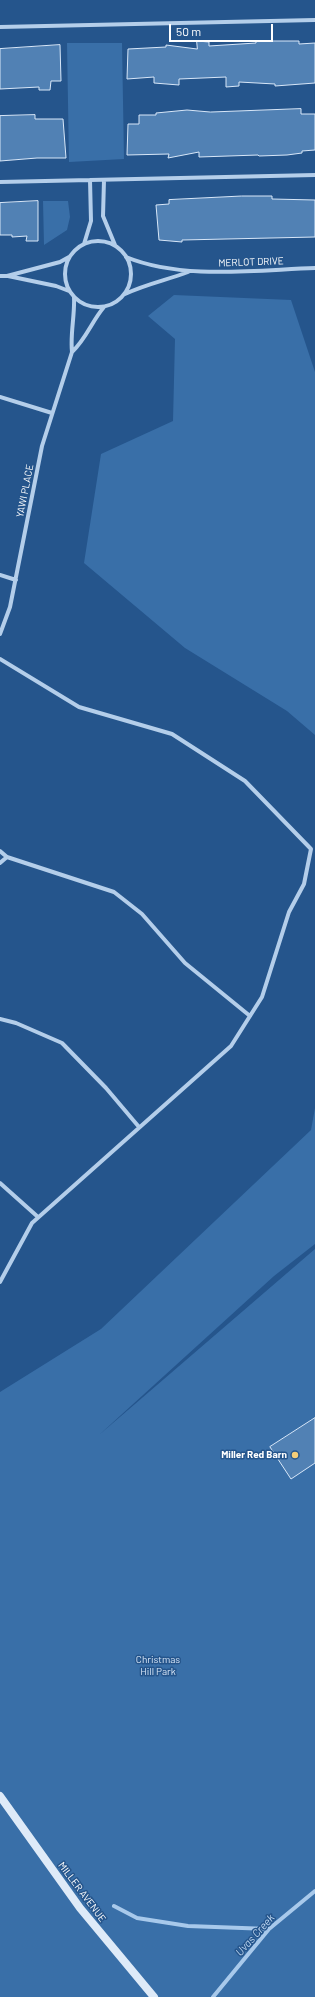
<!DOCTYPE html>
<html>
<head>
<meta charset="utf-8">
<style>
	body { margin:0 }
	#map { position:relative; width:315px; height:1997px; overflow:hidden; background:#25558c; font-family:Barlow,sans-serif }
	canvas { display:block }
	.scale { position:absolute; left:169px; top:24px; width:104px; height:18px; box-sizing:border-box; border:2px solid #fff; border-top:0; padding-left:5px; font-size:12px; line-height:14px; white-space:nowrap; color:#fff; -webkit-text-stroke:3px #25558c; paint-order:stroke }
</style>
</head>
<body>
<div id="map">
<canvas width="315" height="1997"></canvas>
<div class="scale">50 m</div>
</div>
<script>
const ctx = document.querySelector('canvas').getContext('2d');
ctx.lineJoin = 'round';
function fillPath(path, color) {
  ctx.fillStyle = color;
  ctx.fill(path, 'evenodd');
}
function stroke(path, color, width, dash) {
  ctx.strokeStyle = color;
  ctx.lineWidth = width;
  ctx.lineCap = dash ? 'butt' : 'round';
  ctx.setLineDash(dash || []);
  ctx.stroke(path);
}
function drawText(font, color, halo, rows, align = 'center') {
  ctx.font = font + ' Barlow,sans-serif';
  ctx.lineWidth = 3;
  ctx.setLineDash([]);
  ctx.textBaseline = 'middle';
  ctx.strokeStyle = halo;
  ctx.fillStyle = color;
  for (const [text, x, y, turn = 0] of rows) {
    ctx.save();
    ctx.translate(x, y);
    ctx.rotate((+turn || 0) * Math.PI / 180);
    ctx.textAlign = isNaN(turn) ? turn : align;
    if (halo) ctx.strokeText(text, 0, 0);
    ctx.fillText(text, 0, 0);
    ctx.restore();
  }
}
fillPath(new Path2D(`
	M67 43H122L124 159 69 162Z
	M43 201H68L70 217 67 230 44 245Z
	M174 295 291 300 315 372V735L287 711 185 648 84 563 101 454 173 421 175 339 148 316Z
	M315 1108V1244L274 1276 99 1435 315 1249V1997H0V1392L101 1329 311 1130Z`), '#396fa8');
stroke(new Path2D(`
	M114 1906 137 1918 188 1926 269 1929
	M213 1997 269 1929 315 1891`), '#a8c9eb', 4);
const building = new Path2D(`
	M197 41 209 42V46L256 43V41H299V44L315 43V83L275 86V84L239 82V86L226 87V77L179 79V85L154 83V77L127 79 128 49 166 47V45L197 49Z
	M60 45 61 81H51L50 90H39V87L0 89V49Z
	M301 109V114H315V150L302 151V153L287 155 259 156 258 155 199 157V152L168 158 169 154 127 155 128 124H139V115H156V113L187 110 210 112Z
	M35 115V119H63L66 158H37L0 161V116Z
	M242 196H272V199L315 200V237L182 240V242L159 240 156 205 169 204V200Z
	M38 201V241H26L27 236 12 237V235H0V203Z
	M315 1418V1463L291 1479 270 1447Z`);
fillPath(building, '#5181b4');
stroke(building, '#d8e7f8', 1);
stroke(new Path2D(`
	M0 27 315 20
	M104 180 103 216 115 245
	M0 182 315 175
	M65 274a33 33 0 1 1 66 0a33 33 0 1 1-66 0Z
	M84 244 91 221 90 180
	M126 257C182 280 255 270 315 268
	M0 276H7L60 262 69 257
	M8 276 56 286 69 291
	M125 294C146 284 167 280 188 272
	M72 352C86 339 92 321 104 307
	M0 397 52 413
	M0 575 16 580
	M0 634 10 607 42 446 72 352C70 334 75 315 74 297
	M0 659 79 707 172 734 245 781 311 849 304 884 289 912 262 997 231 1046 32 1223 0 1282
	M0 851 7 857
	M0 863 7 857 114 892 142 914 185 963 250 1016
	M0 1019 16 1023 62 1043 106 1088 139 1127
	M0 1183 38 1217`), '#b4ceea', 4);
stroke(new Path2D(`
	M0 1796 80 1908 154 1997`), '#deeaf8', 8);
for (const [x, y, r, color] of [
	[295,1455,4,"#f4cd78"]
]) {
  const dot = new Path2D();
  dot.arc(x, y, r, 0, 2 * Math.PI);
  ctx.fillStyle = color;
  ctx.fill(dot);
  stroke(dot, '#25558c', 1.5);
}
drawText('10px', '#fff', '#25558c', [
	["MERLOT DRIVE",251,262,-2],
	["YAWI PLACE",25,491,-79],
	["MILLER AVENUE",82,1892,53]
]);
drawText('bold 10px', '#fff', '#25558c', [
	["Miller Red Barn",287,1455]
], 'right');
drawText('10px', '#d8e7f8', '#25558c', [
	["Christmas",158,1660],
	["Hill Park",158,1672]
]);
drawText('italic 11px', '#bfd8f1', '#25558c', [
	["Uvas Creek",255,1935,-48]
]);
</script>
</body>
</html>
